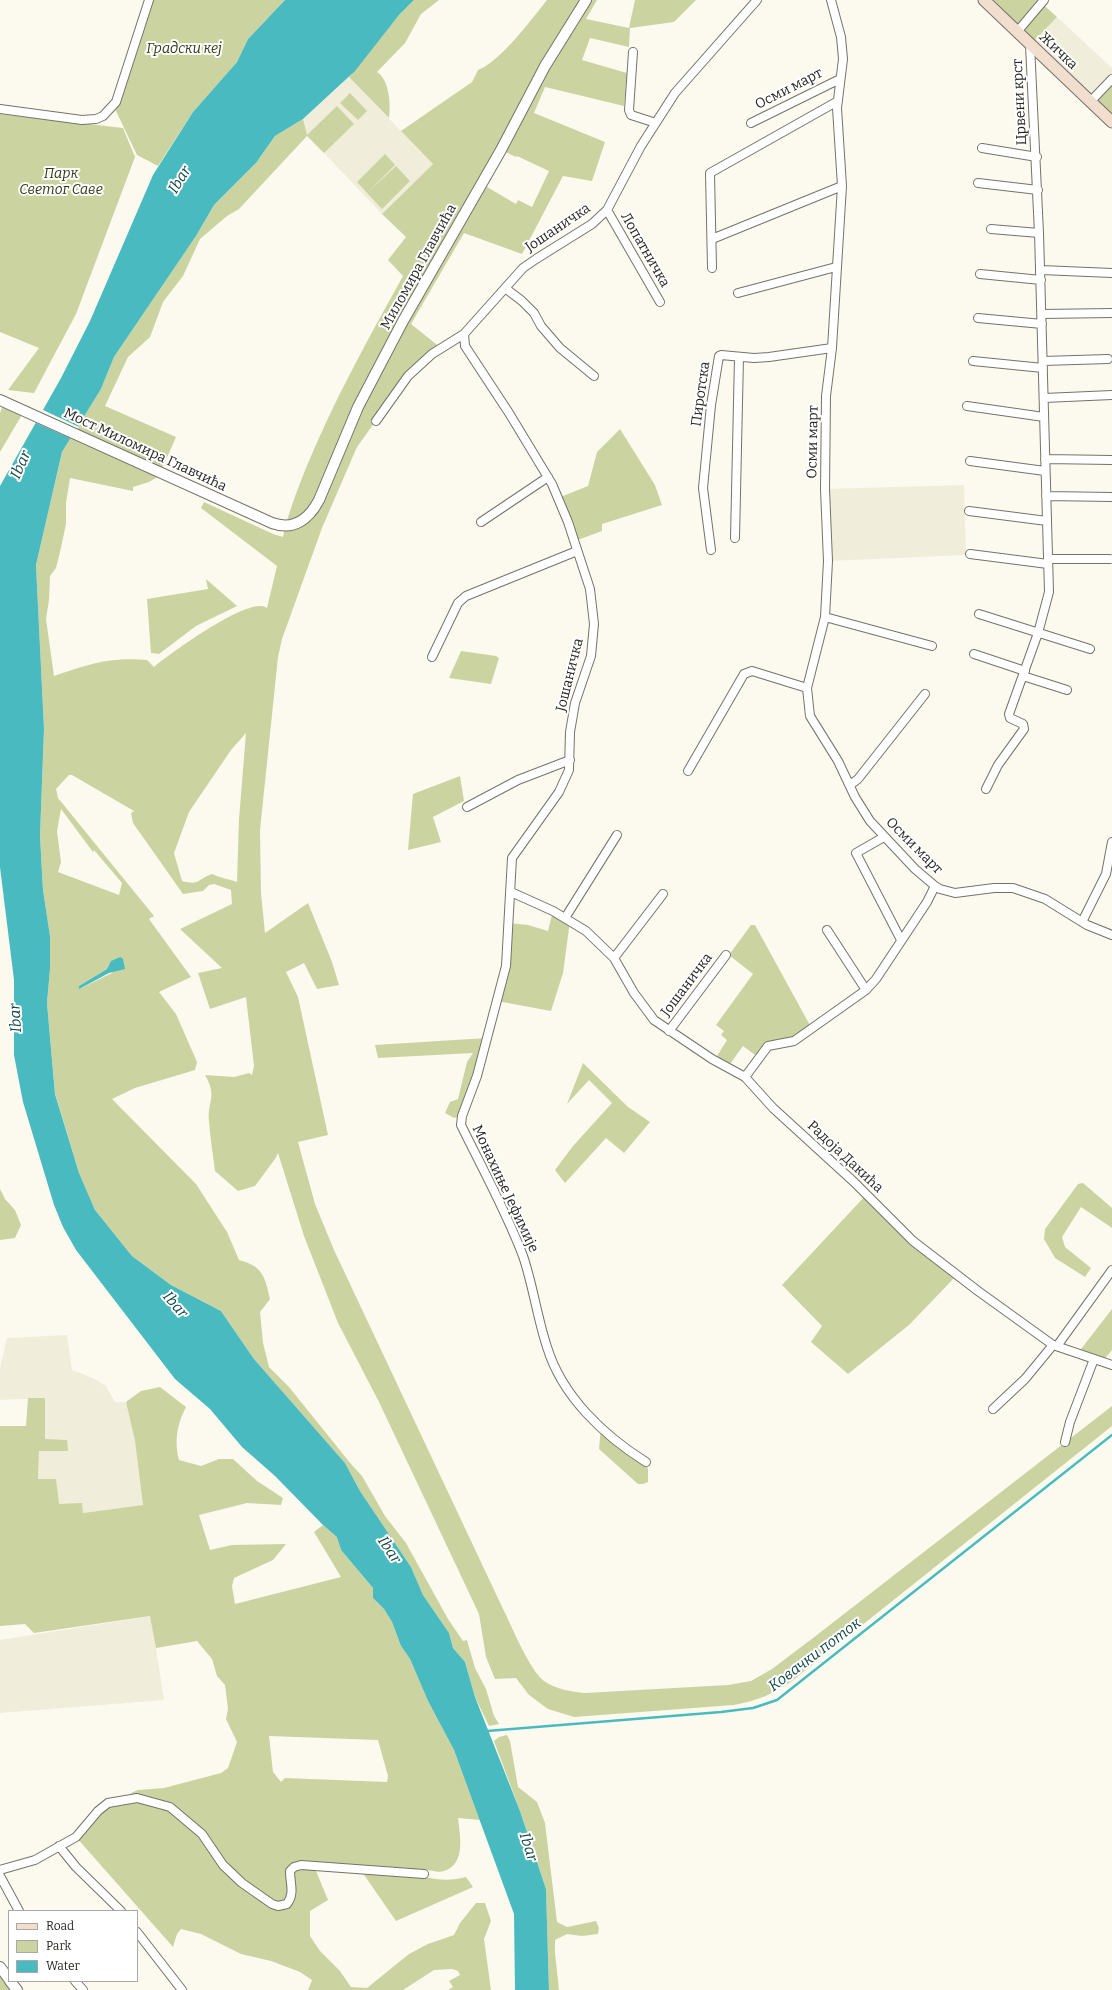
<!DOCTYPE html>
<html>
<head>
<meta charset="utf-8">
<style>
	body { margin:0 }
	#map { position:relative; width:1112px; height:1990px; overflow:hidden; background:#fcfaef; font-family:Bitter,serif }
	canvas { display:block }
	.legend { position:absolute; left:8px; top:1910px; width:130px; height:72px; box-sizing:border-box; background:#fff; border:1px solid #a9a8a7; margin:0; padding:5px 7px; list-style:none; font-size:12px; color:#272622 }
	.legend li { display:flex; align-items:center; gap:8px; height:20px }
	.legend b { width:20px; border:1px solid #a9a8a7 }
</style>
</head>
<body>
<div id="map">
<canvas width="1112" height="1990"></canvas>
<ul class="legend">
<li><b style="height:5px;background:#f1dece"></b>Road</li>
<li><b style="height:11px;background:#cbd4a1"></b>Park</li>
<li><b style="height:11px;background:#49bbc0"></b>Water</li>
</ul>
</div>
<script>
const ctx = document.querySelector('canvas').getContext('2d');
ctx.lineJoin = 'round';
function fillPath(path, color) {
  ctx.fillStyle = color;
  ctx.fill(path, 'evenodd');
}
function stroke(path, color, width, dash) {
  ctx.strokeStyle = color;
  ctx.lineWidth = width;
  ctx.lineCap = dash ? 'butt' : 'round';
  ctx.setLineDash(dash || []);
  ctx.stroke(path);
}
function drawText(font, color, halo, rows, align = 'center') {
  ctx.font = font + ' Bitter,serif';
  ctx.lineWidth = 4;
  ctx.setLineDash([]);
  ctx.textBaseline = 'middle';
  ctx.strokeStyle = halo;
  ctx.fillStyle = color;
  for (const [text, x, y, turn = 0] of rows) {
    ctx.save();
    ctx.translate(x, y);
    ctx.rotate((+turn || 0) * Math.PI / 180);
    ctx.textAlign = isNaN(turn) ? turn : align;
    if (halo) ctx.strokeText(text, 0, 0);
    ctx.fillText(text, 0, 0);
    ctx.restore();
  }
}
fillPath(new Path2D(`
	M1057 17 1112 68V79L1090 102 1030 45Z
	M349 77 433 164 382 214 307 135 305 128 303 119Z
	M964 485 966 555 828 561 825 489Z
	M67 1335 72 1370 93 1378 106 1386 115 1402H126L135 1441 143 1505 83 1513 59 1504 38 1479 39 1451H68L45 1440V1398L0 1400V1368L7 1338Z
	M151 1616 164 1700 0 1713V1640Z`), '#f1eddb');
fillPath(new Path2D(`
	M149 0H285L248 39 237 62 193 112 158 166 137 155 115 109Z
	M414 0H439L421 14 405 43 377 72C389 79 391 104 389 118L349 77 399 15Z
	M547 0H597L586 19 629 28 635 0H696L674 22 630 28 629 47 590 38 582 60 627 73 624 106 545 87 534 113 605 142 592 181 563 176 522 254 464 233 411 324 441 348 408 376 357 447 322 528 282 639 278 657 260 830 261 893 265 933 308 903 332 962 339 985 317 989 304 963 286 972 298 997 328 1135 298 1142 315 1204 334 1250 504 1611C513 1629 529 1669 544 1681 555 1689 572 1692 585 1693L728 1685 751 1681 772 1669 813 1638 1112 1406V1426L792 1681C774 1694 756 1701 734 1705L574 1717 548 1709 529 1695 516 1678 495 1679 486 1657 479 1614 379 1402 338 1323 304 1236 278 1153 275 1159 255 1186 238 1191 215 1171C213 1154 210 1138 209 1121 207 1100 218 1098 205 1075L234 1077 249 1073 252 1075 254 1066 246 997 210 1009 198 973 222 968 180 929 232 904 231 890 214 884 209 885 203 891 183 894 133 823 131 813 134 811 72 775H69L56 789 58 798 154 916 149 919 191 977 159 992 176 1014 197 1062 195 1070 135 1088 112 1099 196 1184 227 1232 239 1260C263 1266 265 1277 270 1299L260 1312 263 1343 269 1367 289 1387 351 1464 362 1476 385 1516 406 1543 448 1619 463 1641 467 1640 475 1668 486 1689 494 1716 499 1724 489 1726 475 1697 465 1662 453 1648 449 1633 423 1595 411 1567 360 1491 345 1463 254 1359 221 1311 171 1285 132 1256 95 1210 79 1173 55 1093 47 1003 50 969V936L43 890 40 836 44 729 36 565 62 452 101 389 114 357 196 236 214 205 256 163 275 136 303 119 307 135 337 106 354 124 324 153 307 136 239 209 227 216 200 239 183 276 163 302 150 337 128 357 105 406 176 437 159 476 149 482 133 487V491L70 478 66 503V524L60 552 56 568 50 576 49 600 46 619 54 676C90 664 109 657 147 660L154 667C168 655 251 594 267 608L277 566 201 508 204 502 273 534 283 537C288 513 297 491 306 468 333 402 368 339 403 276L388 260 406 237 382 214 433 164 401 131 472 82 478 70C501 61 531 20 547 0ZM501 150 516 157 517 156 549 171 532 207 518 200 516 204 482 184ZM246 733 239 819 237 882C229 879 220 878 212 874 197 879 200 886 182 881L174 853 189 812 231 750ZM61 809 93 852 94 850 122 883 119 895 58 872 61 862 57 831ZM120 957 112 973 79 989V986L107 969 111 962Z
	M984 0H1038L1057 17 1030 45Z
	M1112 79V122L1090 102Z
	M350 93 367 111 358 120 340 103Z
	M0 114 123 128 135 157 76 314 34 393 8 390 39 348 0 332Z
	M385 154 395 165 367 193 357 182Z
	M396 166 410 181 382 209 367 193Z
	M3 405 23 413 0 452V413Z
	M620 429 655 485 662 505 602 524V531L575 541 558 498 588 486 597 452Z
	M206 579 237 606 196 626 159 654 151 653 147 599 208 589Z
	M461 651 496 656 499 658 491 684 449 678Z
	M460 776 464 801 433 817 441 842 408 850 413 794Z
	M553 911 570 921 563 973 551 1011 497 1001 509 923 528 925 548 931Z
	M751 925H755L812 1029 794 1041 768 1046 755 1055 743 1046 730 1064 717 1056 727 1040 721 1035 724 1031 716 1025 753 974 729 955Z
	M487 1038 462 1116 454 1118 445 1113 450 1102 458 1099 467 1062 473 1053 378 1058 375 1045Z
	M583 1063 628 1107 650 1122 624 1153 606 1138 565 1183 555 1170 573 1146 612 1103 589 1080 567 1104Z
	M1083 1183 1112 1208V1228L1081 1207 1062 1237 1065 1247 1091 1268 1085 1277 1055 1258 1044 1239 1045 1229 1078 1184Z
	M0 1189 5 1199 15 1210 21 1225 15 1238 0 1240Z
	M866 1195 957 1275 909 1325 848 1374 811 1342 822 1326 782 1285Z
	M1112 1309V1350L1102 1362 1078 1353Z
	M160 1387 186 1407C177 1424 174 1441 179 1460L201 1466 219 1459H233L257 1481 283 1498 281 1505 247 1503 199 1515 210 1550 232 1545 286 1544 273 1560 234 1578 232 1586 235 1604 341 1577 314 1532 323 1525 338 1537 341 1550 373 1588V1598L384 1609 392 1622 401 1646 410 1659 428 1701 454 1750 480 1820 458 1818C460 1836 466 1864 444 1871 439 1873 430 1870 425 1870L424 1877C439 1880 451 1881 466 1877L473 1887 396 1921 360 1869 314 1866 328 1900 310 1911V1936L320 1951 340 1971 351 1987 367 1988 409 1954 428 1944 454 1935 460 1923 476 1903H485L491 1921 484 1939 491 1990H448L453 1987 449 1981 460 1975 458 1971 452 1969 434 1970 403 1990H308L312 1980 300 1972 271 1961 241 1954 201 1934 181 1929 177 1934 173 1947 76 1837 98 1811 131 1799V1793L138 1790 164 1788 221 1773 228 1768 237 1742 226 1719 228 1709 225 1685 217 1676 212 1659 197 1641 156 1648 150 1616 34 1633 25 1624 0 1626V1426H26L28 1398H45V1439L67 1440 68 1451H39L38 1479H56L59 1504 82 1503 83 1513 143 1505 135 1441 126 1402 141 1391ZM269 1736 378 1740 388 1776 387 1782 285 1778 281 1782 273 1772Z
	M601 1427 646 1462 648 1469V1482L643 1484H638L599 1449Z
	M507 1735 510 1741 518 1787 537 1802 545 1823 557 1922 567 1927 596 1921 599 1928 598 1934 582 1936 567 1934 555 1940V1953L559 1990H549L546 1889 520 1811 494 1741 499 1737Z
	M0 1974 10 1990H0Z`), '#cbd4a1');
fillPath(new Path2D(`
	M285 0H414L399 15 355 71 303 119 275 136 256 163 214 205 196 236 114 357 101 389 62 452 36 565 44 729 40 836 43 890 50 936V969L47 1003 55 1094 79 1173 95 1210 132 1256 171 1285 221 1311 254 1359 345 1463 360 1491 411 1567 423 1595 449 1633 453 1648 465 1662 475 1697 520 1811 546 1889 549 1990H515L514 1914 454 1750 428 1701 410 1659 401 1646 392 1622 384 1609 373 1598V1588L341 1550 337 1537 323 1525 275 1476 242 1447 210 1409 175 1379 76 1250 63 1227 54 1205 23 1102 14 1055V980L0 867V486L61 378 90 321 153 175 193 112 237 62 248 39Z
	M120 957 123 959 125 969 109 973 79 989V986L107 969 111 961Z`), '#49bbc0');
fillPath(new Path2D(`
	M41 409 79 427 72 439 34 422Z`), '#fcfaef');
stroke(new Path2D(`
	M487 1731 721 1712 753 1708 777 1700 1112 1435`), '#49bbc0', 2.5);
const minor = new Path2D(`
	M831 0 841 37 843 59 837 108 842 186 832 348 826 396 825 489 828 561 825 617 807 688 810 716 838 761 855 797 870 821 915 869 935 886 940 889 955 893 994 888H1013L1045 899 1087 925 1112 935
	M1017 32 1044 0
	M633 52 629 110 631 115 656 123
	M1090 102 1112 79
	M0 109 82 120 96 119 103 116 116 102 149 0
	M751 123 840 79
	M982 148 1037 157
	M978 183 1038 190
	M607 210 660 302
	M991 229 1039 233
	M712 239 842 186
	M712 268 710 173 838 101
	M1041 270 1112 273
	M980 274 1041 280
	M505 288 522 301 534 313 541 326 560 348 594 376
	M738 293 836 267
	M1042 314 1112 313
	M978 318 1042 324
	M973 361 1043 368
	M1043 361 1108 359
	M1044 398 1112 395
	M967 406 1044 417
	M376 421 408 376 432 354 464 334
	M1045 459 1112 460
	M970 461 1045 471
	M1046 496 1112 497
	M969 511 1047 521
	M481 522 548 477
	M735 538 739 357
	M711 550 703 488 711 405 719 356 721 355 754 358 769 357 832 348
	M970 554 1048 564
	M1048 559H1110
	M979 614 1090 649
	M825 617 932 646
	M974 654 1025 671
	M432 657 458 603 466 596 577 551
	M1023 676 1067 690
	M688 771 744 674 752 671 807 688
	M850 785 858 779 925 694
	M986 789 998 765 1024 729 1023 724 1010 718 1009 714 1038 633 1049 592 1039 233 1030 45
	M467 807 518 780 570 760
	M884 837 856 853 901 940
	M511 892 553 911 586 931 614 958 634 993 654 1020 712 1059 745 1077 773 1108 854 1182 913 1241 978 1291 1053 1345 1112 1365
	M565 918 617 835
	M1082 922 1106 874 1112 842
	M827 930 866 990
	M614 958 663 894
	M669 1031 726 955
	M745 1077 768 1046 794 1041 866 990 876 979 927 902 935 886
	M1057 1346 1112 1270
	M993 1409 1025 1379 1053 1345
	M1065 1442 1070 1422 1094 1359
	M646 1462C603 1435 562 1396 547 1347 537 1317 533 1285 523 1256 506 1211 482 1168 461 1125L462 1116 477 1076 506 966 512 858 559 792 569 770 570 732 575 703 591 656 594 624 590 589 568 522 552 484 509 413 465 346 464 334 523 268 536 259 592 224 607 210 641 146 675 93 757 0
	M59 1846 76 1867 121 1911
	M0 1870 35 1860 76 1837 98 1811 108 1803 137 1798 170 1807 202 1834 223 1865 242 1883 272 1904 278 1906 287 1904C295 1893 290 1884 290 1871L294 1867 301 1865 424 1874
	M0 1876 19 1911
	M137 1932 182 1990
	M75 1981 83 1990`);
const tertiary = new Path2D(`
	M0 400 272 523C294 531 309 519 319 500L358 407 403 321 501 150 545 66 586 0
	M0 1967 9 1979
	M10 1981 17 1990`);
const secondary = new Path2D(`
	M984 0 1112 122`);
stroke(minor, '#757369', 10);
stroke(tertiary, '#757369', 12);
stroke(secondary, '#757369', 13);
stroke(minor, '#fff', 8);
stroke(tertiary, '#fff', 10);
stroke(secondary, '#f1dece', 11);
drawText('italic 14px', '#333816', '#fff', [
	["Градски кеј",184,49],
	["Парк",61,174],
	["Светог Саве",61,190]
]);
drawText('14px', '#272622', '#fff', [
	["Жичка",1058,51,44],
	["Осми март",789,89,-27],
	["Црвени крст",1020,102,-93],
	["Јошаничка",558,228,-34],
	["Лопатничка",645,250,60],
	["Миломира Главчића",419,267,-61],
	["Пиротска",701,394,-82],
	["Осми март",813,442,-89],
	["Мост Миломира Главчића",145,450,25],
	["Јошаничка",570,675,-76],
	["Осми март",914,846,45],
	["Јошаничка",687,985,-53],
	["Радоја Дакића",845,1157,43],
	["Монахиње Јефимије",505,1189,65]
]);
drawText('italic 15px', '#124547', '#fff', [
	["Ibar",180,180,-58],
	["Ibar",21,465,-66],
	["Ibar",16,1018,-93],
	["Ibar",175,1305,49],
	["Ibar",389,1550,56],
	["Ковачки поток",815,1655,-37],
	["Ibar",528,1847,72]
]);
</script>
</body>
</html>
